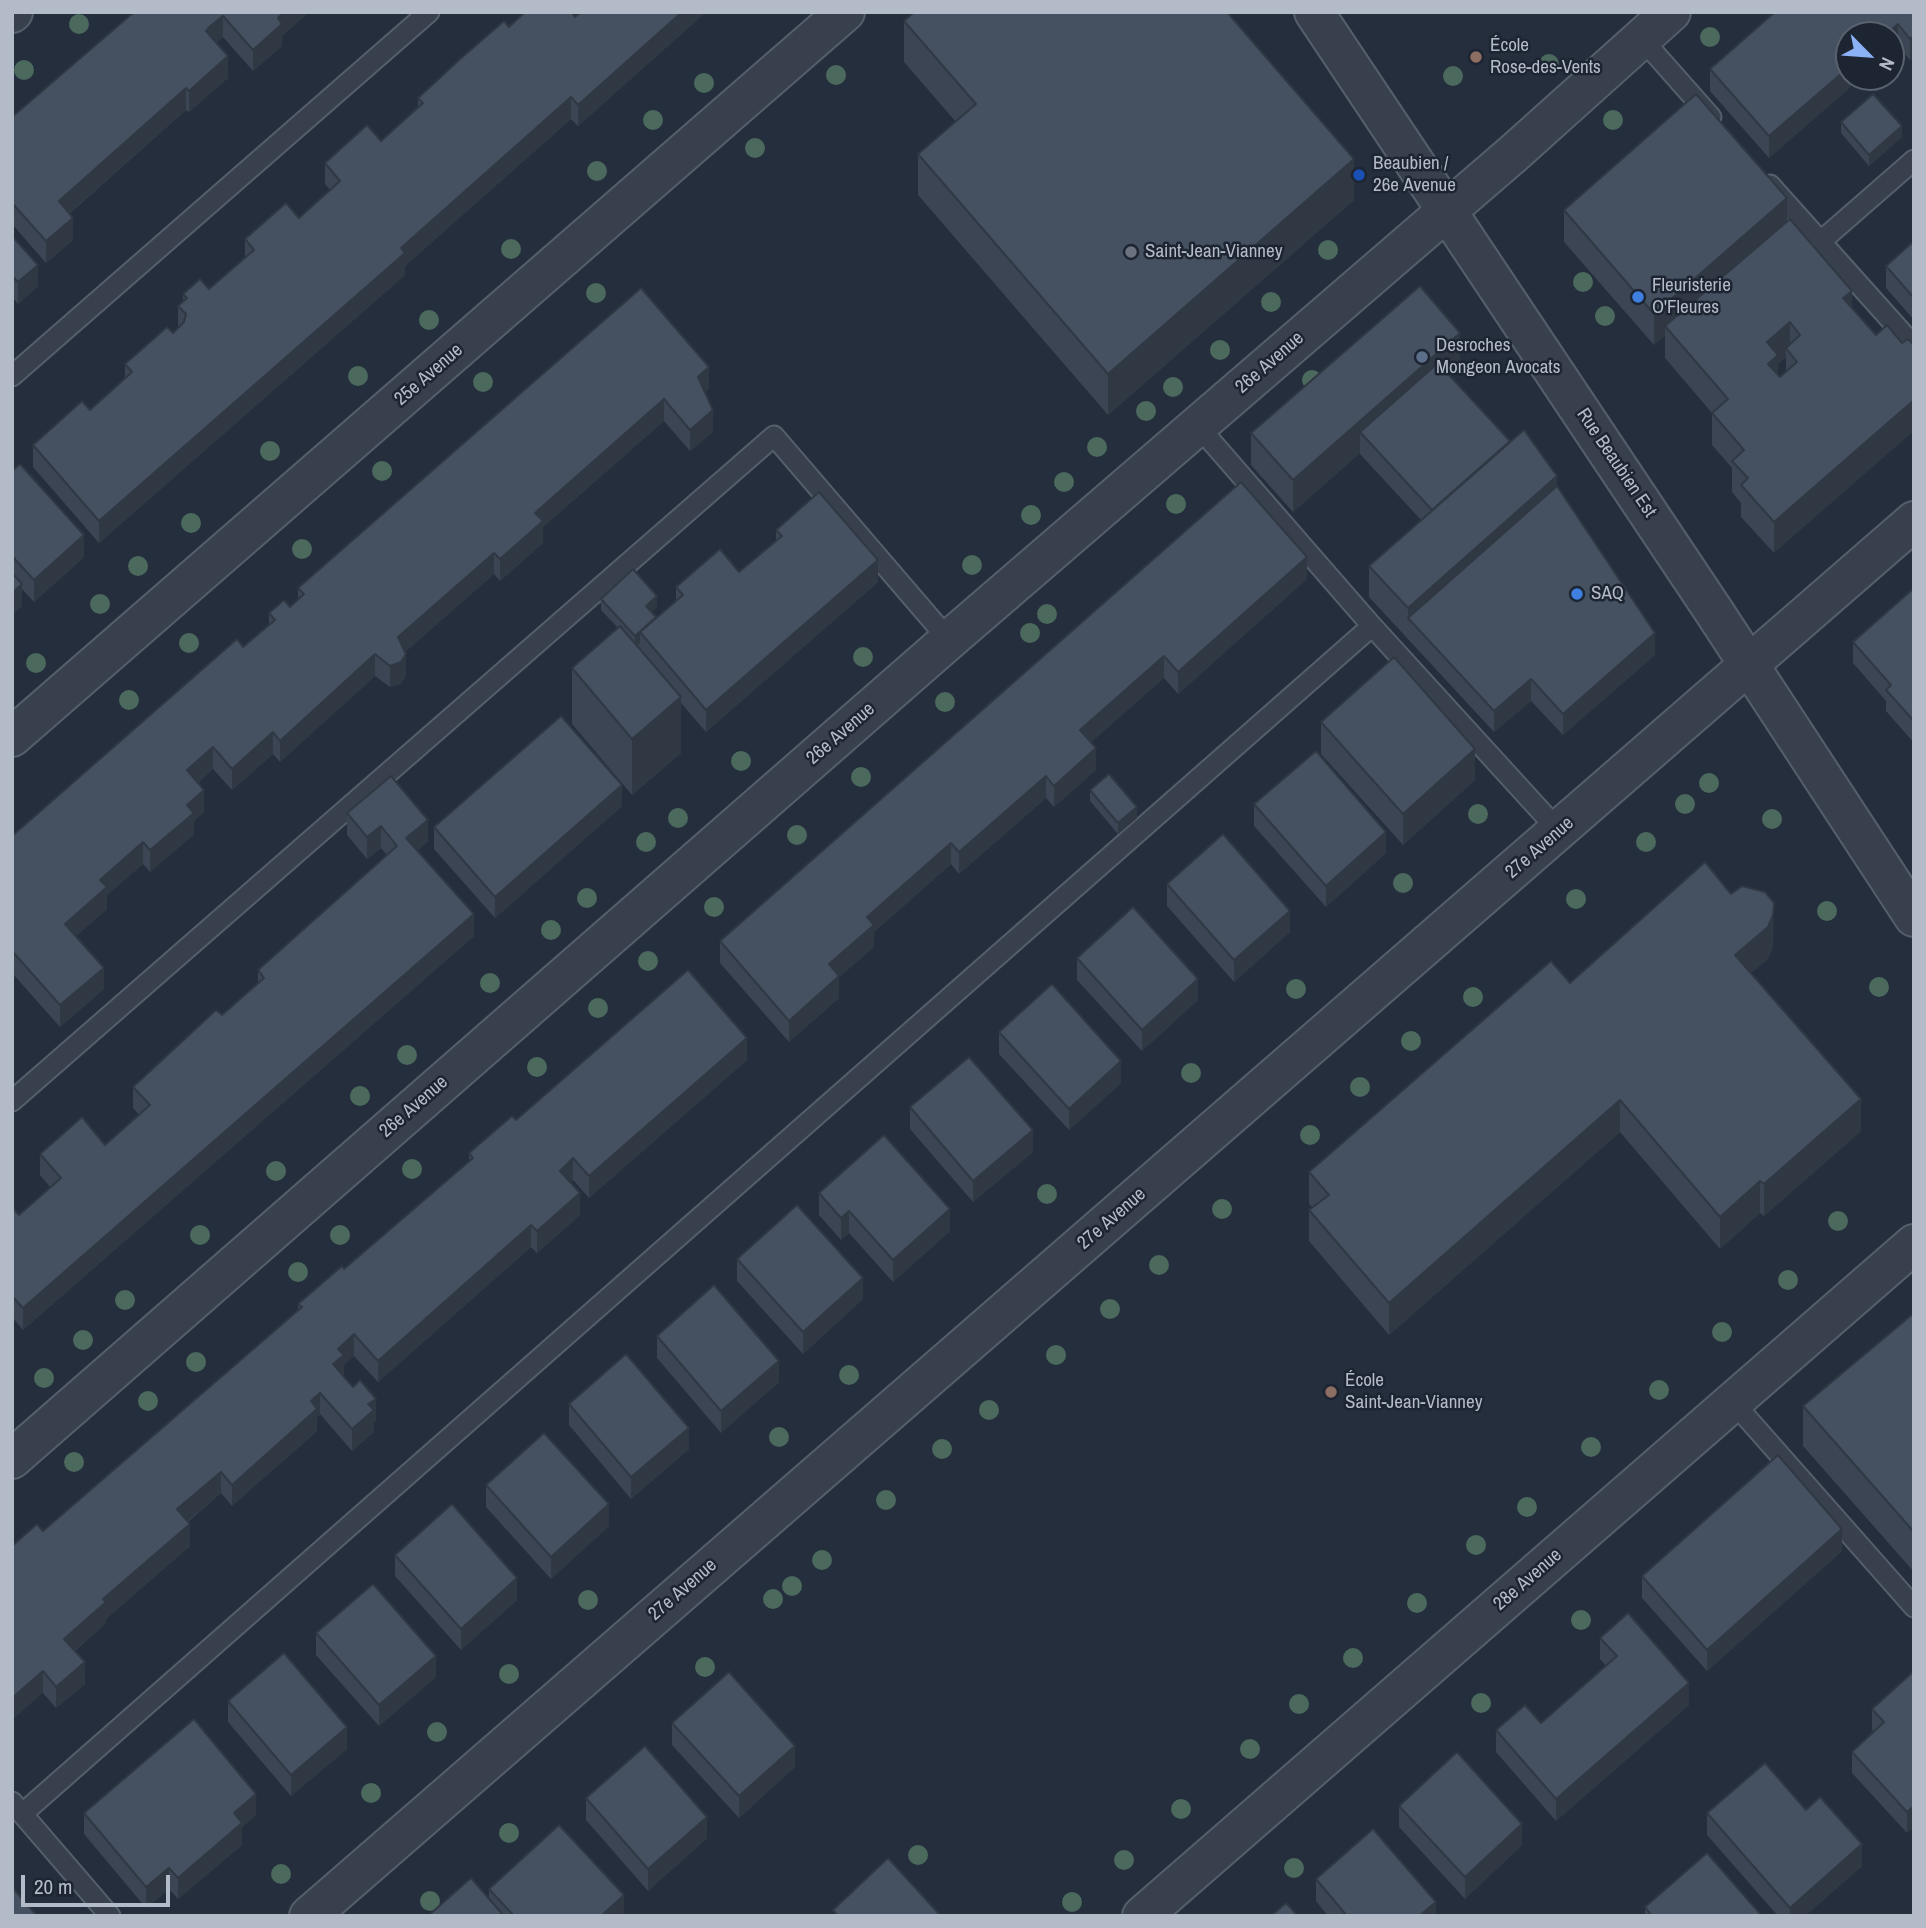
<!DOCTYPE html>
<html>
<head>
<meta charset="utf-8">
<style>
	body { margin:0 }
	#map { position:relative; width:1926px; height:1928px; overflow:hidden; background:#242e3d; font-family:"Archivo Narrow",sans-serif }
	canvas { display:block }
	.frame { position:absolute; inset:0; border:14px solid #b4bbc8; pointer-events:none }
	.north { position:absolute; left:1835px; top:21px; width:70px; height:70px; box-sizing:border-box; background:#1d2532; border:2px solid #59616e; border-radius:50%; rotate:115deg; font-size:19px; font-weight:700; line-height:28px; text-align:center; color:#b4bbc8 }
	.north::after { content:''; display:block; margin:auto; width:24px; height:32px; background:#8bb1f6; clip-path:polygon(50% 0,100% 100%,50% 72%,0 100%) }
	.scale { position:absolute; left:21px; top:1875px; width:149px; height:32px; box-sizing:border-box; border:4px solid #b4bbc8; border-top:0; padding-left:9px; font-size:21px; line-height:24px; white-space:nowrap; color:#b4bbc8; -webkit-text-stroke:5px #1d2532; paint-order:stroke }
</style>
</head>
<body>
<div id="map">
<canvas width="1926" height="1928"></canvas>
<div class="frame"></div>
<div class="north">N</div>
<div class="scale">20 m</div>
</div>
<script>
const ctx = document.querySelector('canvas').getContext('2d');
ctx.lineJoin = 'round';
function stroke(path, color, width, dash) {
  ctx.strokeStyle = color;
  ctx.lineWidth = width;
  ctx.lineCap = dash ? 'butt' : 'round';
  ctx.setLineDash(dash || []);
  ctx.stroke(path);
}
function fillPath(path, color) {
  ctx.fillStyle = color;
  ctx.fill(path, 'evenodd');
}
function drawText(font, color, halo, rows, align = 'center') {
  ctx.font = font + ' "Archivo Narrow",sans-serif';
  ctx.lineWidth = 5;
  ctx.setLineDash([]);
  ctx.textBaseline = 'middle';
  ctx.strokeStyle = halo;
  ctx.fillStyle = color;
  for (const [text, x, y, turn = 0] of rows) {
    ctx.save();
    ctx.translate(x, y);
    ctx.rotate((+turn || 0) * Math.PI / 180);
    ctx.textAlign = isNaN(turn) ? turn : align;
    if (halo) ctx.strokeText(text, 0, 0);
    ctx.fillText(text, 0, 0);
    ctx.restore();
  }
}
const service = new Path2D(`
	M1642 39 1711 117
	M1770 185 1914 346
	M1820 242 1914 160
	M12 376 429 12
	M1198 426 1372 626 1559 831
	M12 1101 774 436 949 640
	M1733 1402 1914 1607
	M12 1802 110 1916
	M22 1814 1372 626`);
const minor = new Path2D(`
	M12 13 13 12
	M12 737 845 12
	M12 1459 949 640 1514 153 1671 12
	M309 1916 1914 521
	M1142 1916 1914 1244`);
const tertiary = new Path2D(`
	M1314 12 1715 613 1914 917`);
stroke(service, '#565e6b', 23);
stroke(minor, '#565e6b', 42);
stroke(tertiary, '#565e6b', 42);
stroke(service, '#38404d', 19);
stroke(minor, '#38404d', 38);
stroke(tertiary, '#38404d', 38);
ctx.fillStyle = '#4b695d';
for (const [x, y] of [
	[79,24],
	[1710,37],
	[1549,64],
	[24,70],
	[836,75],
	[1453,76],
	[704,83],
	[653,120],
	[1613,120],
	[755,148],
	[597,171],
	[511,249],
	[1328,250],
	[1583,282],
	[596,293],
	[1271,302],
	[1605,316],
	[429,320],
	[1220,350],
	[358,376],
	[1312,380],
	[483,382],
	[1173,387],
	[1146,411],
	[1097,447],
	[270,451],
	[382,471],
	[1064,482],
	[1176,504],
	[1031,515],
	[191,523],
	[302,549],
	[972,565],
	[138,566],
	[100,604],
	[1047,614],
	[1030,633],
	[189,643],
	[863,657],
	[36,663],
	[129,700],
	[945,702],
	[741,761],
	[861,777],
	[1709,783],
	[1685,804],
	[1478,814],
	[678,818],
	[1772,819],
	[797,835],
	[646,842],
	[1646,842],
	[1403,883],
	[587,898],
	[1576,899],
	[714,907],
	[1827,911],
	[551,930],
	[648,961],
	[490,983],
	[1879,987],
	[1296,989],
	[1473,997],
	[598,1008],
	[1411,1041],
	[407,1055],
	[537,1067],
	[1191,1073],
	[1360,1087],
	[360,1096],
	[1310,1135],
	[412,1169],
	[276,1171],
	[1047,1194],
	[1222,1209],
	[1838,1221],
	[200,1235],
	[340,1235],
	[1159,1265],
	[298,1272],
	[1788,1280],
	[125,1300],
	[1110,1309],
	[1722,1332],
	[83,1340],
	[1056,1355],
	[196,1362],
	[849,1375],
	[44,1378],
	[1659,1390],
	[148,1401],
	[989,1410],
	[779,1437],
	[1591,1447],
	[942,1449],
	[74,1462],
	[886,1500],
	[1527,1507],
	[1476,1545],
	[822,1560],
	[792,1586],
	[773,1599],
	[588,1600],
	[1417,1603],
	[1581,1620],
	[1353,1658],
	[705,1667],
	[509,1674],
	[1481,1703],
	[1299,1704],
	[437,1732],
	[1250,1749],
	[371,1793],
	[1181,1809],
	[509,1833],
	[918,1855],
	[1124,1860],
	[1294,1868],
	[281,1874],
	[430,1901],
	[1072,1902]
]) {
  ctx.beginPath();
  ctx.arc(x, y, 10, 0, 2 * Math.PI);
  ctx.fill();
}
fillPath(new Path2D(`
	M134 12H309L282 36V46L253 71 223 37 216 43 228 78 189 112 186 110 69 214 73 240 46 263 12 224V117Z
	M705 12V13L578 126 571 119 405 266V275L99 543 33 467V445L90 410 125 378V364L173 333 178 328V306L183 302V294L209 289 245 257V239L299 218 330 190 325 184V163L381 141 418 108V98L509 27 575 17Z
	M1914 12 1910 60 1898 46 1849 77H1862L1769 158 1710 91V69Z
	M904 21 1354 200 1108 415 918 195V154L956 122 904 62Z
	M1841 122 1902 137 1869 166 1841 133Z
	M1564 210 1787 222 1852 291 1774 553 1741 517V503L1732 492V468L1712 445V413L1665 358V336L1654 345 1564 242ZM1786 357V372L1780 377 1778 375V364Z
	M12 236 38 286 18 304 12 297Z
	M1914 241V320L1886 288V266Z
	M641 288 709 388 705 392 713 432 690 451 664 421 543 527V543L500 581 494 574 405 652 406 675 401 684 390 687 375 676 280 762 273 754 232 790 213 769 198 783 204 812 194 821V834L150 872 143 864 107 895V909L76 936 104 989 60 1027 12 973V836L243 647 269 625V613L290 607 298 599V588Z
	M1460 364 1449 375 1510 441 1557 486 1655 655 1563 735 1531 701 1494 732 1369 597V566L1421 520 1360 454V453L1293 512 1251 465V433Z
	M12 471 84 557 34 602 22 589V606L12 614Z
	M1241 482 1307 579 1178 694 1164 678 1091 742 1096 770 1054 807 1046 798 959 874 951 864 874 932V947L839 977V998L789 1042 720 963V941Z
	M776 530 878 582 706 732 681 703V753L632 795 572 724V668L618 628 601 610V599L657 607 651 612 656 619 676 601V587L739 572 776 540Z
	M1914 588V743L1886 711V701L1853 663V642Z
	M1321 722 1475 780 1403 845 1321 754Z
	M1090 790 1137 818 1118 834 1090 801Z
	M1254 804 1386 853 1326 907 1254 826Z
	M622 806 495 918 434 849V827Z
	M347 813 428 841 417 851 474 936 23 1330 12 1317V1207L19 1215 50 1187 40 1175V1154L105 1145 139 1115 133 1108V1087L222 1015 258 983V970L387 855 381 848 367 859 347 835Z
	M1167 884 1290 932 1234 982 1167 906Z
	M1773 947 1768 959 1751 973 1861 1131 1764 1216 1760 1213 1720 1249 1620 1132 1389 1335 1309 1241V1210L1312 1207 1309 1204V1172L1570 983Z
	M1077 958 1198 1000 1142 1051 1077 980Z
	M999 1032 1121 1083 1069 1130 999 1054Z
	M747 1060 589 1198 573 1180 570 1183 580 1215 537 1253 531 1247 378 1382 354 1356 344 1365V1377L376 1420 374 1422V1432L352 1451 320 1414 317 1417V1431L232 1506 221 1493 188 1522 190 1546 106 1619V1623L75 1651 85 1684 56 1708 43 1693V1531L298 1310V1304L344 1269 469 1161V1153L516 1120Z
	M910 1107 1033 1152 973 1202 910 1129Z
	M819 1193 950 1231 893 1282 849 1233 841 1240 819 1215Z
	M737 1259 863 1299 803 1354 737 1281Z
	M1914 1313V1572L1803 1446V1406Z
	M657 1336 779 1382 721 1433 657 1358Z
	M569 1404 689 1449 631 1499 569 1425Z
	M486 1485 609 1526 551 1579 486 1507Z
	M1842 1551 1707 1671 1642 1598V1576Z
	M395 1555 517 1600 461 1650 395 1576Z
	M316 1633 436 1677 379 1726 316 1655Z
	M1600 1638 1689 1705 1556 1821 1496 1752V1730L1541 1723 1606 1666 1600 1659Z
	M1914 1671 1907 1833 1852 1773V1752L1874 1732 1872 1730V1709Z
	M228 1701 347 1749 291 1796 228 1722Z
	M672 1723 795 1767 739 1818 672 1745Z
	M586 1798 707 1838 648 1891 586 1820Z
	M1399 1806 1522 1845 1465 1899 1399 1827Z
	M1806 1810 1862 1866 1805 1916H1778L1707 1835V1813Z
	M84 1813 256 1815 242 1827V1845L178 1899 169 1889 146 1908 84 1834Z
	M1316 1879 1436 1916H1328L1316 1901Z
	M489 1889 624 1916H428L489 1899Z
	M1645 1907 1762 1916H1645Z`), '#3b4553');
fillPath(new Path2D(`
	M284 12H309L282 36V46L253 71V50L278 18Z
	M682 12H705V13L578 126V105Z
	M223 16V37L209 49 206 31Z
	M1898 24V46L1891 52V35H1886Z
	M1914 36V57L1910 60V39Z
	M228 56V78L189 112V91Z
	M1849 67V77H1862L1769 158V136Z
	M186 88V110L59 222V201Z
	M571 97V119L405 266V275L99 543V521L401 248Z
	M1902 126V137L1869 166V155Z
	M1354 159V200L1108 415V374Z
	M1787 198V229L1665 326V336L1654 345V314Z
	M73 218V240L46 263V241Z
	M38 265V286L18 304V282Z
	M1852 291V323L1843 298Z
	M1790 322V353L1786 348V357L1778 364V387L1768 396 1767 342Z
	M1460 333V364L1370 444 1360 432V453L1293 512V480Z
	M709 367V388L698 398V377Z
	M664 399V421L543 527V543L500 581V559L535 513Z
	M1914 400V431L1774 553V522Z
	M713 410V432L690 451V430Z
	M1557 476V507L1408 618V608Z
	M84 535V557L34 602V580Z
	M494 553V574L398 658V637Z
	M1307 557V579L1178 694V672Z
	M878 560V582L706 732V710Z
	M22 584V606L12 614V593Z
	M657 596V607L646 617V606Z
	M656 617V628L640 632V643L635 647V636Z
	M1655 633V655L1563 735V714Z
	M375 654V676L280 762V741Z
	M406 654V675L401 684 390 687V666Z
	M1164 656V678L1080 752V730Z
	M1531 679V701L1494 732V711Z
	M681 697V753L632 795V739Z
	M273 732V754L232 790V769Z
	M213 747V769L187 792V770Z
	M1096 748V770L1054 807V786Z
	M1475 749V780L1403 845V814Z
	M1046 776V798L959 874V852Z
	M622 785V806L495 918V897Z
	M204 790V812L194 821V834L150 872V850L187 805Z
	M1137 807V818L1118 834V823Z
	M428 820V841L406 860V838Z
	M381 826V848L367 859V837Z
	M1386 832V853L1326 907V886Z
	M143 842V864L107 895V909L65 946V924L100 880Z
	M951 843V864L874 932V947L839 977V998L789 1042V1021L829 964 867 917Z
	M1774 903 1773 947 1768 959 1735 986V955Z
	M1290 911V932L1234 982V960Z
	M474 914V936L23 1330V1308Z
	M104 968V989L60 1027V1005Z
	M1198 979V1000L1142 1051V1030Z
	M747 1038V1060L589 1198V1176Z
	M1121 1061V1083L1069 1130V1109Z
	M1861 1099V1131L1764 1216V1184Z
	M1620 1100V1132L1389 1335V1303Z
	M1033 1130V1152L973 1202V1181Z
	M573 1158V1180L560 1192V1171Z
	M1760 1181V1213L1720 1249V1217Z
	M580 1193V1215L537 1253V1231Z
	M950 1209V1231L893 1282V1260Z
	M849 1211V1233L841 1240V1218Z
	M531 1225V1247L378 1382V1361Z
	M863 1278V1299L803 1354V1332Z
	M354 1334V1356L344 1365V1377L333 1364 338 1349Z
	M779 1361V1382L721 1433V1411Z
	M320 1393V1414L317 1417V1431L232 1506V1485L311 1401Z
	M376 1399V1420L374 1422V1432L352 1451V1429L368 1404Z
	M689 1428V1449L631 1499V1477Z
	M221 1472V1493L177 1530V1509Z
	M609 1504V1526L551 1579V1557Z
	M190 1524V1546L106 1619V1623L64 1660V1639L103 1599Z
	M1842 1529V1551L1707 1671V1650Z
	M517 1578V1600L461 1650V1629Z
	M436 1656V1677L379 1726V1705Z
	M85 1662V1684L56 1708V1687Z
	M43 1671V1693L12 1720V1698Z
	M1689 1683V1705L1556 1821V1799Z
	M347 1727V1749L291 1796V1775Z
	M795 1746V1767L739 1818V1796Z
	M256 1794V1815L242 1827V1845L178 1899V1878L234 1813Z
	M1914 1806V1828L1907 1833V1812Z
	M707 1817V1838L648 1891V1869Z
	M1522 1824V1845L1465 1899V1877Z
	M1862 1844V1866L1805 1916H1790V1908Z
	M169 1868V1889L146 1908V1887Z
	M624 1895V1916H601Z
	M1436 1902V1916H1419Z`), '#303844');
const building = new Path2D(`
	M134 12H284L278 18 282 24 253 50 223 16 209 27 206 31 228 56 189 91 186 88 59 201 73 218 46 241 12 203V117Z
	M525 12H571L575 17 581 12H682L578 105 571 97 401 248 405 253 99 521 33 445 82 401 90 410 132 372 125 364 167 327 173 333 184 322 186 314 178 306 187 298 183 294 200 279 209 289 254 250 245 239 286 203 299 218 340 181 325 163 367 125 381 141 423 103 418 98 459 60 504 21 509 27Z
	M914 12H1227L1354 159 1108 374 918 154 976 104 904 21Z
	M1775 12H1914V36L1910 39 1898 24 1886 35H1849V67L1769 136 1710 69Z
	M1696 94 1787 198 1654 314 1564 210Z
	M1873 94 1902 126 1869 155 1841 122Z
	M1790 219 1852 291 1843 298 1876 335 1887 325 1902 343 1908 339 1914 345V400L1774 522 1741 485 1748 478 1732 461 1744 450 1712 413 1728 399 1665 326ZM1790 322 1800 335 1786 348 1797 362 1780 377 1768 364 1778 355 1767 342Z
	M12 236 38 265 18 282 12 276Z
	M1914 241V298L1886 266Z
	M1420 286 1460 333 1293 480 1251 433Z
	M641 288 709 367 698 377 713 410 690 430 664 399 535 513 543 521 500 559 494 553 398 637 406 654 401 662 390 666 375 654 280 741 273 732 232 769 213 747 187 770 204 790 187 805 194 813 150 850 143 842 100 880 107 887 65 924 104 968 60 1005 12 951V836L237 639 243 647 275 620 269 613 284 600 290 607 304 594 298 588Z
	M1438 363 1510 441 1432 510 1360 432Z
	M1524 430 1557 476 1408 608 1369 566Z
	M20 464 84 535 34 580 12 556V471Z
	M1241 482 1307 557 1178 672 1164 656 1080 730 1096 748 1054 786 1046 776 959 852 951 843 867 917 874 925 829 964 839 976 789 1021 720 941Z
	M1557 486 1655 633 1563 714 1531 679 1494 711 1408 618Z
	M819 492 878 560 706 710 640 632 683 595 676 587 720 549 739 572 782 536 776 530Z
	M633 569 657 596 646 606 656 617 635 636 601 599Z
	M12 573 22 584 12 593Z
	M1914 588V721L1886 690 1891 685 1853 642Z
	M620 626 681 697 632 739 572 668Z
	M1394 657 1475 749 1403 814 1321 722Z
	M561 716 622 785 495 897 434 827Z
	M1316 751 1386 832 1326 886 1254 804Z
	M1109 774 1137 807 1118 823 1090 790Z
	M391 776 428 820 406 838 474 914 23 1308 12 1296V1207L19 1215 61 1178 40 1154 82 1117 105 1145 150 1105 133 1087 216 1010 222 1015 264 978 258 970 397 846 381 826 367 837 347 813Z
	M1223 834 1290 911 1234 960 1167 884Z
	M1705 862 1731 894 1742 886 1765 892 1774 903 1773 915 1768 927 1735 955 1861 1099 1764 1184 1760 1181 1720 1217 1620 1100 1389 1303 1309 1210 1329 1195 1309 1172 1551 961 1570 983Z
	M1133 907 1198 979 1142 1030 1077 958Z
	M688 970 747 1038 589 1176 573 1158 560 1171 580 1193 537 1231 531 1225 378 1361 354 1334 338 1349 344 1355 333 1364 353 1387 360 1380 376 1399 368 1404 374 1410 352 1429 320 1393 311 1401 317 1409 232 1485 221 1472 177 1509 190 1524 103 1599 106 1602 64 1639 85 1662 56 1687 43 1671 12 1698V1546L37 1524 43 1531 302 1307 298 1304 342 1266 344 1269 473 1158 469 1153 512 1116 516 1120Z
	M1052 984 1121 1061 1069 1109 999 1032Z
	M969 1057 1033 1130 973 1181 910 1107Z
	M884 1135 950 1209 893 1260 849 1211 841 1218 819 1193Z
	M797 1205 863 1278 803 1332 737 1259Z
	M714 1285 779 1361 721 1411 657 1336Z
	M1914 1313V1532L1803 1406Z
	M626 1354 689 1428 631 1477 569 1404Z
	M544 1433 609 1504 551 1557 486 1485Z
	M1778 1455 1842 1529 1707 1650 1642 1576Z
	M452 1504 517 1578 461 1629 395 1555Z
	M373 1584 436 1656 379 1705 316 1633Z
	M1628 1613 1689 1683 1556 1799 1496 1730 1525 1705 1541 1723 1617 1656 1600 1638Z
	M284 1653 347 1727 291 1775 228 1701Z
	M1914 1671V1806L1907 1812 1852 1752 1884 1722 1872 1709Z
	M729 1672 795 1746 739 1796 672 1723Z
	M194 1719 256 1794 234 1813 242 1823 178 1878 169 1868 146 1887 84 1813Z
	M645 1746 707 1817 648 1869 586 1798Z
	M1457 1752 1522 1824 1465 1877 1399 1806Z
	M1765 1763 1806 1810 1820 1797 1862 1844 1790 1908 1707 1813Z
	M559 1825 624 1895 601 1916H514L489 1889Z
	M1373 1829 1436 1902 1419 1916H1347L1316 1879Z
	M1707 1853 1762 1916H1652L1645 1907Z
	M888 1858 941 1916H838L833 1910Z
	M471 1878 504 1916H428Z
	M12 1887 37 1916H12Z
	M1286 1903 1298 1916H1271Z`);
fillPath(building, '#455061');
stroke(building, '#303844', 2);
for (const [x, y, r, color] of [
	[1476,57,7,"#8d6e63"],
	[1359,175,7,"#1a4fb4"],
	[1131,252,7,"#6b7280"],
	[1638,297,7,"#3f7fe0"],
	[1422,357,7,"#5c6f8a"],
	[1577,594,7,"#3f7fe0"],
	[1331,1392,7,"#8d6e63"]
]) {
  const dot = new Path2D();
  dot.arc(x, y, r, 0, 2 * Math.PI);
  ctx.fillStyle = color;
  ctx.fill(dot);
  stroke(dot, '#1d2532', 2.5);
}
drawText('19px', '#b4bbc8', '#1d2532', [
	["École",1490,46],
	["Rose-des-Vents",1490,68],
	["Beaubien /",1373,164],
	["26e Avenue",1373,186],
	["Saint-Jean-Vianney",1145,252],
	["Fleuristerie",1652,286],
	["O'Fleures",1652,308],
	["Desroches",1436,346],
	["Mongeon Avocats",1436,368],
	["SAQ",1591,594],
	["École",1345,1381],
	["Saint-Jean-Vianney",1345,1403]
], 'left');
drawText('19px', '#b4bbc8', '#1d2532', [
	["26e Avenue",1270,363,-41],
	["25e Avenue",429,375,-41],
	["Rue Beaubien Est",1616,463,56],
	["26e Avenue",841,734,-41],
	["27e Avenue",1540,848,-41],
	["26e Avenue",414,1107,-41],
	["27e Avenue",1112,1219,-41],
	["28e Avenue",1528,1580,-41],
	["27e Avenue",683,1590,-41]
]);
</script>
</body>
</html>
